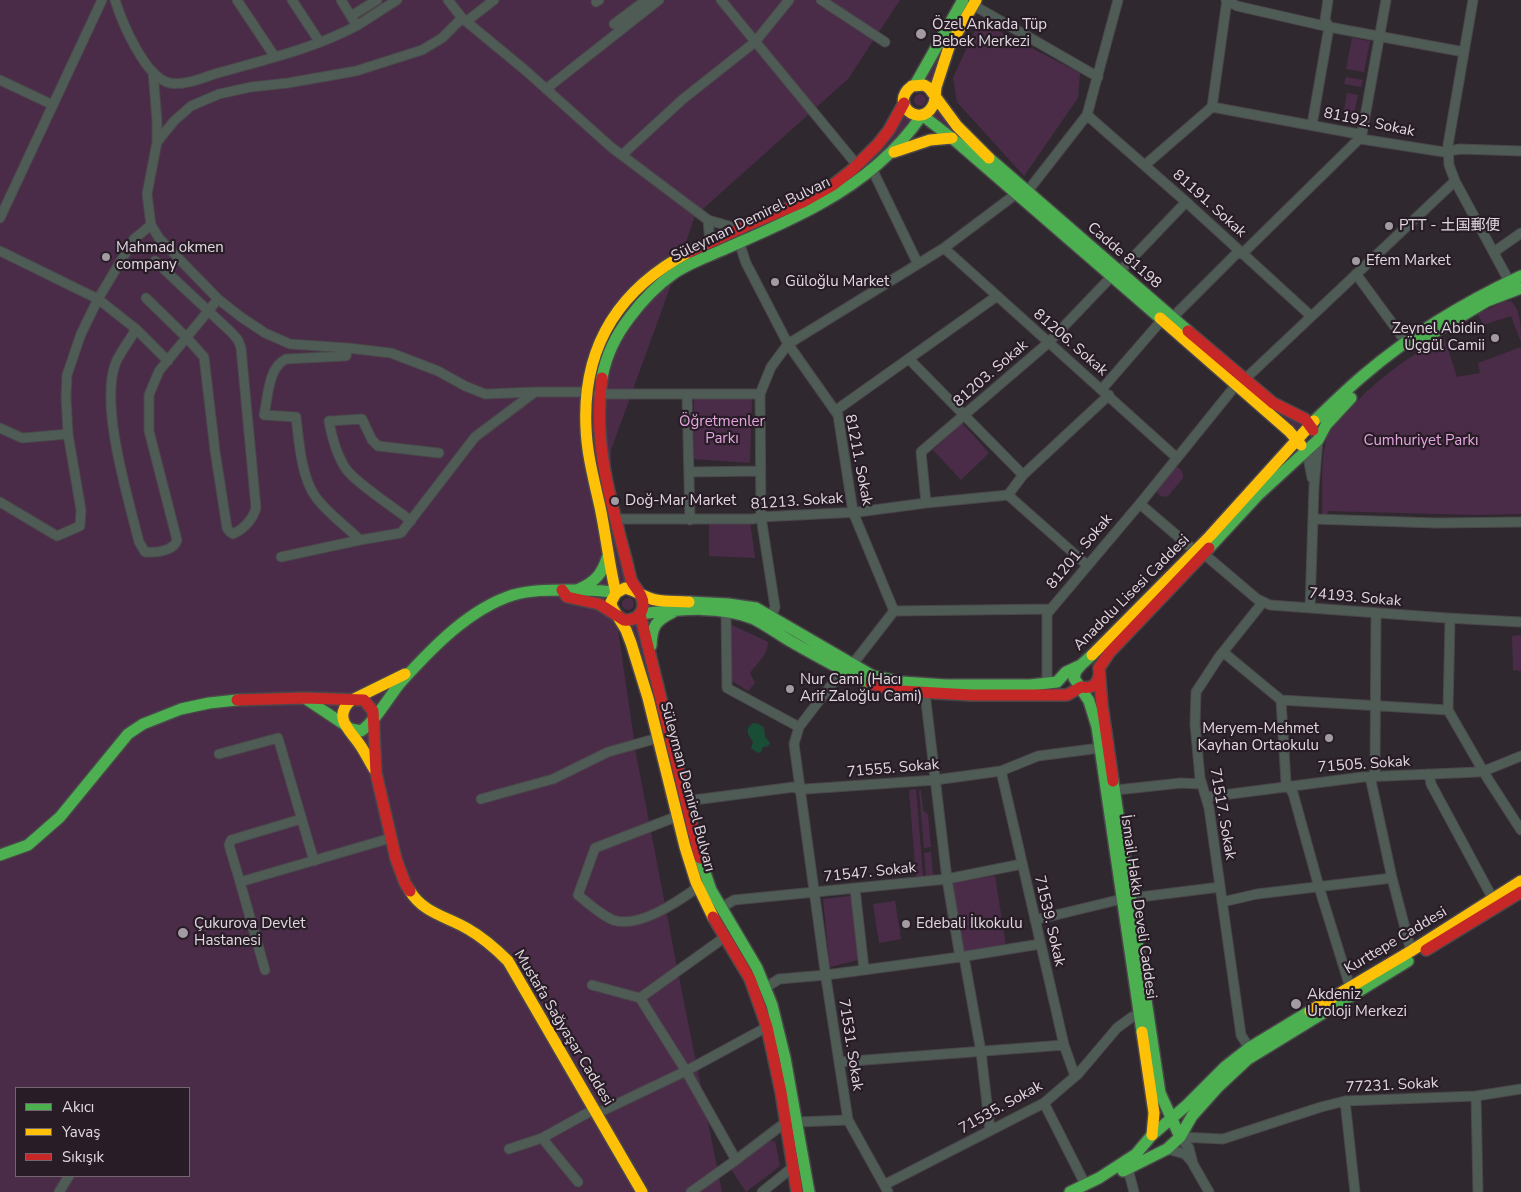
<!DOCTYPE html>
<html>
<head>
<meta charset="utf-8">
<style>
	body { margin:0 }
	#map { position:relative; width:1521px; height:1192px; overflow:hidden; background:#2f292f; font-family:"Nunito Sans",sans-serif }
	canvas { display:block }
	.legend { position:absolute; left:15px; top:1087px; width:175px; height:90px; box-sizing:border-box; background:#281c27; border:1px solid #726771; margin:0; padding:6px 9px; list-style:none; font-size:15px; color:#e0d8df }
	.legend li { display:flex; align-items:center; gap:10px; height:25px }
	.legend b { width:25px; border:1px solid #726771 }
</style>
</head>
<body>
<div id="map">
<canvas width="1521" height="1192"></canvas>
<ul class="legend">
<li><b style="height:6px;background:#4caf50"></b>Akıcı</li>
<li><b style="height:6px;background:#ffc107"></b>Yavaş</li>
<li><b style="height:6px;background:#c62828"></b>Sıkışık</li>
</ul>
</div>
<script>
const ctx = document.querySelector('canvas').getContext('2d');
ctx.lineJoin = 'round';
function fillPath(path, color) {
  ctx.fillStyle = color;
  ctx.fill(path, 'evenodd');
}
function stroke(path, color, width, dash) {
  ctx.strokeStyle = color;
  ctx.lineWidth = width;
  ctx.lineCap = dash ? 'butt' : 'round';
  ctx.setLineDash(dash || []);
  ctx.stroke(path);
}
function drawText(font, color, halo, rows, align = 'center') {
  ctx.font = font + ' "Nunito Sans","Noto Sans SC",sans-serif';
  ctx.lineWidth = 4.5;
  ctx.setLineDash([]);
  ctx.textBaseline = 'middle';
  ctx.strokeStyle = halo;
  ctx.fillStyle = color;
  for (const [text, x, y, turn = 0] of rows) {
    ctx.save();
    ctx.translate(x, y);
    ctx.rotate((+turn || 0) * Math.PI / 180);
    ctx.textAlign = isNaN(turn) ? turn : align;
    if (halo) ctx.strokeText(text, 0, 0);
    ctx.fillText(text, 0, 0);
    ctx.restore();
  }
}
fillPath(new Path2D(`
	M0 0H900L848 79 695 216 679 262 814 200 905 112 913 118 890 144 838 191 677 268 611 450 610 517 628 586H619L611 535 610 574 636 754 677 967 722 1192H0ZM16 1088H189V1176H16Z
	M970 0H973L937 62 931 82 924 78Z
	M979 21 1080 73 1078 98 1024 176 957 102 953 78Z
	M1352 38 1370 41 1364 72 1346 69Z
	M1346 77 1363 80 1361 87 1344 84Z
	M1347 93 1358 95 1353 118 1343 117Z
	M914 100a6 6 0 1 1 12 0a6 6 0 1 1-12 0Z
	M937 108 970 144 1257 396 1301 424 1296 431 932 116Z
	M1511 301C1521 311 1521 328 1521 342L1511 316 1483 325 1478 314 1504 302Z
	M1444 337 1457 377 1480 373 1478 363 1521 347V514L1475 515 1328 511 1327 514H1322C1323 493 1320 457 1327 438 1330 430 1337 423 1343 417 1371 383 1406 358 1444 337Z
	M694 398H752L750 463 693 459Z
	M962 423 989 453 961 480 933 450Z
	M1174 467H1177C1181 469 1184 473 1183 478L1168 496 1166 497 1160 496 1156 490 1157 487Z
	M750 522 755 558 709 556V523Z
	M622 604a6 6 0 1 1 12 0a6 6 0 1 1-12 0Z
	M638 623 692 844 755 975 773 1023 804 1192H802L778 1055 715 913 689 844 645 670 630 625Z
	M732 625 768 642C768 655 757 663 750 673L755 683 748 691 732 681 729 675V626Z
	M1521 635V671L1513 670 1512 636Z
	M916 789 923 876 916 877 909 790Z
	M919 790H921L923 810 928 815 931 847 924 848Z
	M931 852 933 875 926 876 924 853Z
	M995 876 1006 946 966 952 962 949 952 882Z
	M851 896 858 960 830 967 823 899Z
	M895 901 901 939 879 943 873 904Z
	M770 1132V1141H775L780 1166 746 1192 728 1165Z`), '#4b2c48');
fillPath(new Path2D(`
	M753 723 759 724 764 728 765 737 770 743 768 746 763 747 761 752 758 753 751 748 753 742 748 734V728Z`), '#194d36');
const street = new Path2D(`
	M115 0C122 22 145 78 170 83 185 86 204 77 218 73 264 60 316 48 358 25 371 17 384 8 397 0
	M237 0 275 57
	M292 0 319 41
	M341 0 354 21
	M448 0 462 18 525 70 611 147 708 220 739 229
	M721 0 857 165
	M821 0 885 42
	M1226 0 1237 6 1329 27 1464 52
	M1473 0 1448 145 1449 165 1455 181 1509 281
	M596 2 599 0
	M973 5 1098 77
	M351 16 377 0
	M467 21 494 0
	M614 24 646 0
	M153 72 157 121V142L147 194 151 225 159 238 184 264 218 299 241 317 265 333 290 344 348 348 391 353 438 371 465 386 485 394 535 392H587
	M0 80 53 105
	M546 89 659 0
	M1212 107 1358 134 1361 139 1444 152 1460 149 1521 151
	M1087 115 1184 200 1311 316
	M1312 125 1329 27 1325 20 1328 0
	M157 142 174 121 191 106 219 94 251 87 288 83 356 71 422 50 442 38 462 18
	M622 155 683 99 755 42 789 0
	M1145 165 1212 107 1227 0
	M872 169 918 264
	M1027 192 1087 115 1118 0
	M0 218 102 0
	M708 220 710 243
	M739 242 746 263 788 344 838 415 853 512 894 611
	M944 248 1177 458
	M0 251 98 299 136 329 168 361
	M1494 252 1521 233
	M1119 272 1186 202
	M1356 274 1406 342
	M146 298 187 338 204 357 215 451 227 528 230 532 233 534C244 529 253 519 256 508L241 348 238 340 231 332 155 261
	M1172 318 1236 254 1243 253 1358 140 1361 139 1386 0
	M136 329C130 340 121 351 116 362 99 404 128 497 139 542L145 552C156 553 174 551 177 540L149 431V395L159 371 218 299
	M348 348 346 356 286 359C268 367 268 398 264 415L296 417C299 441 301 476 315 496 327 513 346 526 360 540
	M909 359 1023 475
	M1244 380 1455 181
	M1102 389 1161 321
	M598 394H760
	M687 394 690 520
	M835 411 997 296
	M0 428 22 438 68 434
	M1307 452 1312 478
	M690 472 760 471
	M1008 495 1023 475 1109 395
	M1008 495 1087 565
	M0 502 57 536 80 526 81 510 68 434 66 397 67 375 81 334 98 299 134 239 151 225
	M926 503 921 452 1048 343 1112 276
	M1140 504 1195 551
	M617 519H753L761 517 858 512 926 503 1008 495
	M1314 519 1436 523 1521 522
	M411 521C395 508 357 484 346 469 336 454 332 438 329 421L362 419 372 440 378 446 439 453
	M1204 554 1257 599 1270 605 1447 618 1521 622
	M281 557 360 540 401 533 475 437 535 392
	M1310 608 1314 486 1318 440
	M726 612 727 688 799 727
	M1376 613 1375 771 1371 781 1392 878 1411 951
	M1450 619 1448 710 1486 776 1521 830
	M770 621 775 607 761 517 760 394 771 367 788 344 944 248 1016 194
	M1223 652 1281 700 1448 710
	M852 665 894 611 1051 609 1143 500 1236 385
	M842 671 799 727 794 744 826 978 848 1120 888 1192
	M1047 684V614L1051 609
	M925 693 947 879 960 957
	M1281 700 1286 783 1293 793 1319 887 1350 987
	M219 754 278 738 314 861
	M1001 771 1064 1045 1075 1076
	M1429 774 1431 784 1493 899
	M1116 790 1181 783 1202 784
	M1207 797 1363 777 1478 772 1489 769 1521 756
	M481 799 553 779 608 752 658 738
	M686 801 794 787 800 790 806 789 935 780 1001 771 1038 756 1100 748
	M678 816 595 848 578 895C589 904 601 915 613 920 638 929 679 901 698 887
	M240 882 229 845 231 840 301 819
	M855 889 864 969
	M1132 898 1220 887
	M1222 902 1257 894 1392 878
	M721 908 734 900 947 879 1022 864
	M1035 920 1122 899
	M725 937 640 998 686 1071 736 1160
	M964 957 981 1052 990 1130
	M265 970 240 882 391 838
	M592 985 640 998
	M765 988 779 979 826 975 960 957 1040 944
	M1249 1048 1241 1035 1209 808 1200 778 1195 724 1196 692 1219 657 1259 607 1261 602
	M839 1062 1064 1045
	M1476 1096 1478 1192
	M1345 1101 1355 1192
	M1044 1103 1085 1184
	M797 1122 848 1120
	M1180 1137 1223 1139 1321 1107 1345 1101 1476 1096 1521 1089
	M1180 1137 1189 1148 1193 1164 1209 1192
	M542 1138 578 1182
	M509 1149 542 1138 591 1111H602L686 1071 767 1027
	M1167 1149 1185 1154 1192 1162
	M1124 1170 1129 1173 1134 1192
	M884 1185 1044 1103 1078 1074 1117 1028 1132 1017 1139 1016
	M59 1192 69 1176
	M691 1192 736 1160 786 1122
	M762 1192 793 1167`);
const fast = new Path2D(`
	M915 85 963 0
	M922 115 958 143 1160 318
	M989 158 1188 331
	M1423 339 1487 301 1521 288
	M602 378C606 355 616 335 630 317 642 301 656 286 673 274 687 264 704 258 720 251 754 236 788 222 820 204 860 182 896 153 922 115
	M1314 421C1331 405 1347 389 1365 374 1412 334 1465 302 1521 276
	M1209 548 1258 495 1318 440 1326 425 1351 398
	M579 589C595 582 602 574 607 558
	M689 602 728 604 756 608 873 676 902 682 946 685H1030L1057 682 1066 672 1081 665 1092 655
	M640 614C676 610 719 604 754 619 766 625 778 634 790 641 817 656 843 671 871 684
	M651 646C652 626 655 621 673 612
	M1081 665 1076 671 1074 678 1089 701 1097 727 1142 1032
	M306 699 351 729 361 731C376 721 389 696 402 681 432 648 469 609 513 595 530 590 549 590 567 590 583 590 600 589 616 593
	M1113 781 1160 1093 1180 1137
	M0 855 28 845 60 817 128 734 143 724 181 709 209 703 237 700
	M700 858 711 890 757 968 772 1005 785 1058 809 1192
	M1123 1171 1167 1149 1180 1137 1192 1116 1217 1088 1248 1059 1408 961
	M1070 1192 1099 1178 1136 1154 1152 1135 1187 1105 1226 1066 1249 1048 1310 1011`);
const slow = new Path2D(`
	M976 0 949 47 936 87C935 93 936 102 932 107 920 128 888 104 912 86L924 85 929 88 957 126 989 158
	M894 152 930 140 952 138
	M1160 318 1289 431 1301 445
	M616 593C609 565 606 535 600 507 594 480 587 455 586 428 582 347 619 289 689 252
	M689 602C678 601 666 602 656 600 644 598 636 590 625 588L616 593 611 602 612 607 626 630 631 643 648 698 685 847 696 882 713 917
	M1092 655 1210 536 1314 421
	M374 769C369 761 365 752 360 745 350 730 333 718 350 701L405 674
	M410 891C423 913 448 917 468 929 484 938 496 949 508 961L642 1192
	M1310 1011 1411 951 1521 881
	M1142 1032 1154 1113 1152 1135`);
const jam = new Path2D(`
	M689 252 748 225 803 202 833 185 853 169 878 144 889 130 904 103
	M1188 331 1273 403 1305 419 1313 430
	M562 590 567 597 599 604 624 620C633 621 642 616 643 606 644 596 636 589 632 582 630 577 629 572 628 567 612 505 592 443 602 378
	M640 614 700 858
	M871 684 901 691 971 695H1067L1081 687
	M1081 687C1090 689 1097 686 1099 676
	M237 700 305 698 364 700 373 711 376 773 396 859 405 883 410 891
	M1113 781 1102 705 1099 668 1109 653 1209 548
	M713 917 750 979 767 1027 781 1092 797 1192
	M1426 950 1521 892`);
stroke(street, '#4a464a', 11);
stroke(fast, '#4a464a', 14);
stroke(slow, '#4a464a', 14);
stroke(jam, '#4a464a', 14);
stroke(street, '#4f5c55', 9);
stroke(fast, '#4caf50', 11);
stroke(slow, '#ffc107', 11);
stroke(jam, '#c62828', 11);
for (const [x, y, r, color] of [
	[921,34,6,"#a29ba1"],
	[1389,226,5,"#a29ba1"],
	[106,257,5,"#a29ba1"],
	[1356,261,5,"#a29ba1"],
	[775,282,5,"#a29ba1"],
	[1495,338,5,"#a29ba1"],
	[615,501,5,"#a29ba1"],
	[790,689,5,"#a29ba1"],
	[1329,738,5,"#a29ba1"],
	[906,924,5,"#a29ba1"],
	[183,933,6,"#a29ba1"],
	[1296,1004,6,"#a29ba1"]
]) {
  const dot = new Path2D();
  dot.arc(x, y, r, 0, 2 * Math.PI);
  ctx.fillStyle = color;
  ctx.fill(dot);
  stroke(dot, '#281c27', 2);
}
drawText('15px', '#e0d8df', '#281c27', [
	["Özel Ankada Tüp",932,25],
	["Bebek Merkezi",932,42],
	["PTT - 土国郵便",1399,226],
	["Mahmad okmen",116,248],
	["company",116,265],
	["Efem Market",1366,261],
	["Güloğlu Market",785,282],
	["Zeynel Abidin",1485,329,"right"],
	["Üçgül Camii",1485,346,"right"],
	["Doğ-Mar Market",625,501],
	["Nur Cami (Hacı",800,680],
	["Arif Zaloğlu Cami)",800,697],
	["Meryem-Mehmet",1319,729,"right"],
	["Kayhan Ortaokulu",1319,746,"right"],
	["Çukurova Devlet",194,924],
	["Hastanesi",194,941],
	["Edebali İlkokulu",916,924],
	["Akdeniz",1307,995],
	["Uroloji Merkezi",1307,1012]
], 'left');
drawText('15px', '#e0d8df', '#281c27', [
	["81192. Sokak",1369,123,12],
	["81191. Sokak",1209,204,42],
	["Süleyman Demirel Bulvarı",751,220,-26],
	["Cadde 81198",1124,256,41],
	["81206. Sokak",1070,343,41],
	["81203. Sokak",991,374,-41],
	["81211. Sokak",858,460,79],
	["81213. Sokak",797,502,-4],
	["81201. Sokak",1080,552,-50],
	["Anadolu Lisesi Caddesi",1132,593,-45],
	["74193. Sokak",1355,598,5],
	["71505. Sokak",1364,765,-4],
	["71555. Sokak",893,769,-5],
	["Süleyman Demirel Bulvarı",687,787,75],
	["71517. Sokak",1222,814,80],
	["71547. Sokak",870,873,-6],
	["İsmail Hakkı Develi Caddesi",1138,907,82],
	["71539. Sokak",1049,921,77],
	["Kurttepe Caddesi",1396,941,-31],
	["Mustafa Sağyaşar Caddesi",563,1028,59],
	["71531. Sokak",850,1045,81],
	["77231. Sokak",1392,1086,-3],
	["71535. Sokak",1001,1108,-29]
]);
drawText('15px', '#e5a5df', '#281c27', [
	["Öğretmenler",722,422],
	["Parkı",722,439],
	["Cumhuriyet Parkı",1421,441]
]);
</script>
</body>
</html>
